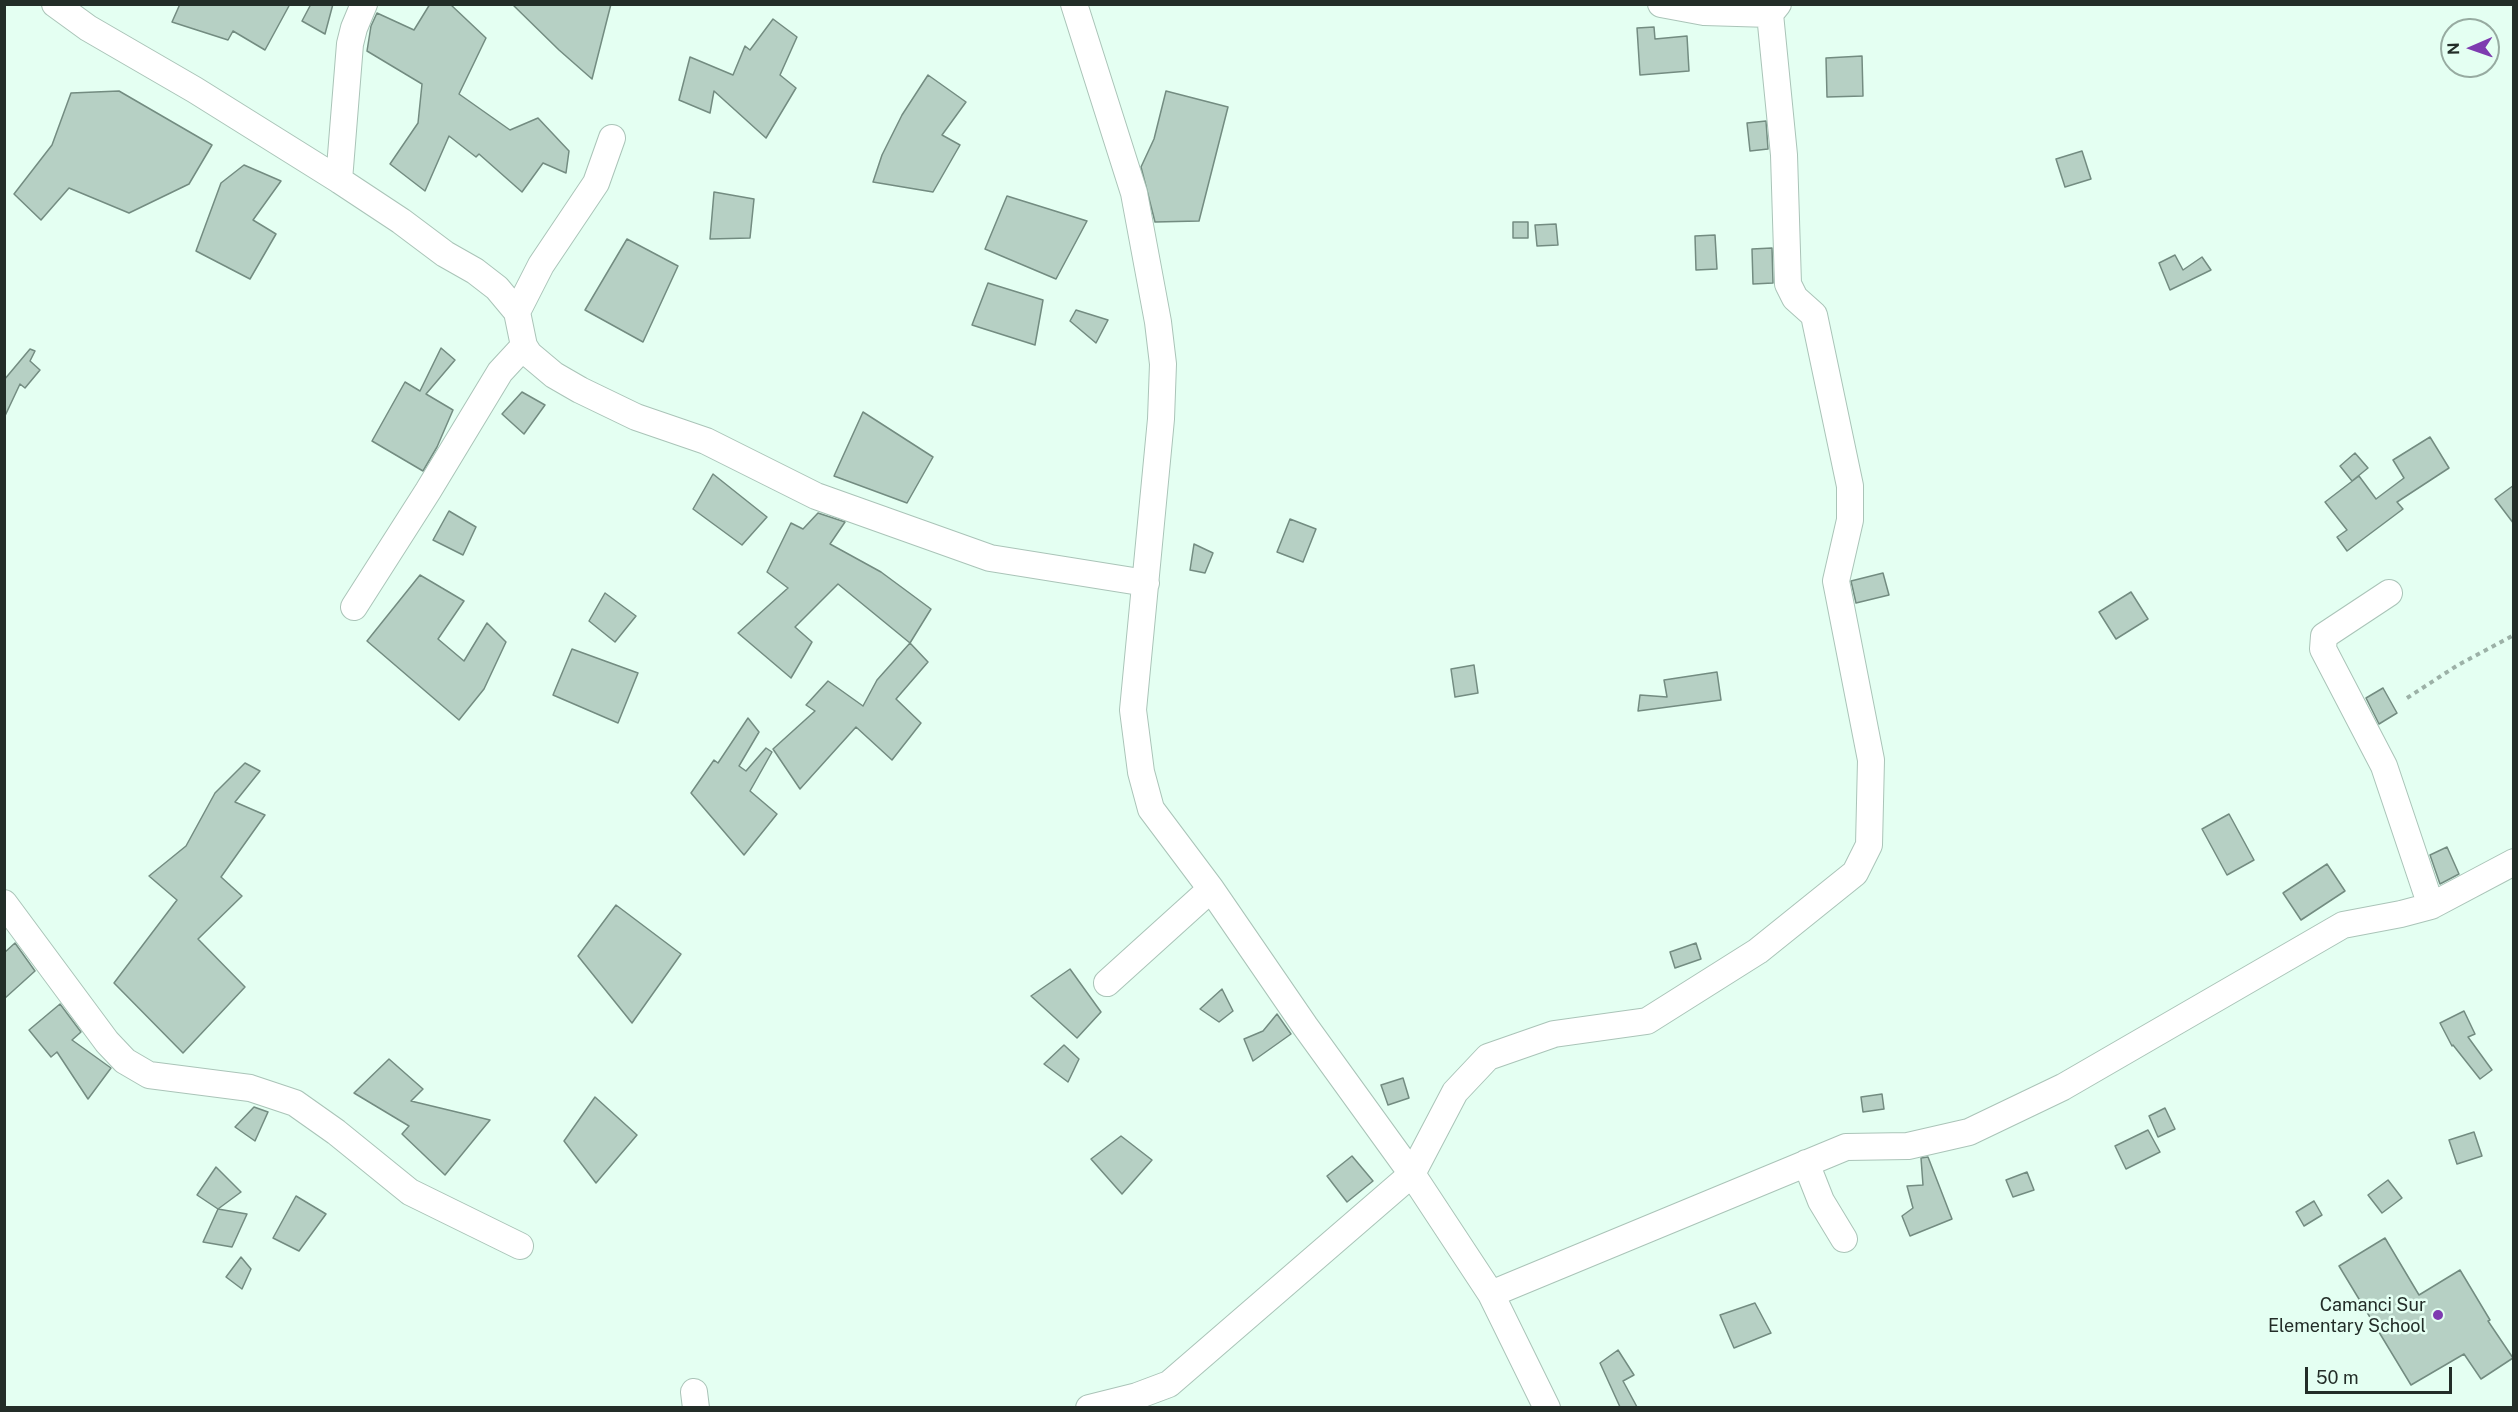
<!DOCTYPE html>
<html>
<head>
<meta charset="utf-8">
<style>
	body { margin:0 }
	#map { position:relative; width:2518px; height:1412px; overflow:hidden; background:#e4fff2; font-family:"Public Sans",sans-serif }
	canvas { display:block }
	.frame { position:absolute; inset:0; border:6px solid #232d28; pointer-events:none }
	.north { position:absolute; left:2440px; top:18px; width:60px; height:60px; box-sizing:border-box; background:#e4fff2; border:2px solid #97aba1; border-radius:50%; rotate:268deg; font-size:16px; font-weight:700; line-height:24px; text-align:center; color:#232d28 }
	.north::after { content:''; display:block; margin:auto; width:21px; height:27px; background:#7e3bb0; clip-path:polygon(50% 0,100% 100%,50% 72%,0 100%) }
	.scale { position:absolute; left:2305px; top:1367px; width:147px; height:27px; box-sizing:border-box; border:3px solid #232d28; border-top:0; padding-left:8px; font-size:18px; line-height:21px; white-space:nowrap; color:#232d28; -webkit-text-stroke:4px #e4fff2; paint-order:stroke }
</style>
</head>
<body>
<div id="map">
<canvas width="2518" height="1412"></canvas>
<div class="frame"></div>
<div class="north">N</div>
<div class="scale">50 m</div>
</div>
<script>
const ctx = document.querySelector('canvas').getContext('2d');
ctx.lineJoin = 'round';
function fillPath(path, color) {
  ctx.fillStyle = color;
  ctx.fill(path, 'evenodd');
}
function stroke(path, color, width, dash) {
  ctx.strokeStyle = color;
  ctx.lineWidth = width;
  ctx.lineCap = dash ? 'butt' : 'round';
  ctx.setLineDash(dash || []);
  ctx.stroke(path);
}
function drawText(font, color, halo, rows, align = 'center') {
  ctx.font = font + ' "Public Sans",sans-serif';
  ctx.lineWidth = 5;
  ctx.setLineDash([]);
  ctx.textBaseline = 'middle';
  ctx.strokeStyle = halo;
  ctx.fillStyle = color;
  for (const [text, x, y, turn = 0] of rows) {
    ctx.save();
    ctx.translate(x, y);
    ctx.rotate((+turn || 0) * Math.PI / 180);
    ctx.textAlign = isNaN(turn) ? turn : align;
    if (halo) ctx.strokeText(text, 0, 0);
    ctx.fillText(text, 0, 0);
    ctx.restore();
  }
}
const building = new Path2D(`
	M180 4H290L265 50 233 31 228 40 172 22Z
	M311 4H333L325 34 302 21Z
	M430 4H450L486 38 459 94 510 130 538 118 569 151 566 173 543 163 522 192 479 154 476 157 449 136 425 191 390 164 418 123 422 84 367 51 371 26 377 13 414 30Z
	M512 4H611L592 79 559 50Z
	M773 19 797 37 780 75 796 88 766 138 714 91 710 113 679 100 690 57 733 75 745 46 750 50Z
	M1654 27 1655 39 1687 36 1689 71 1640 75 1637 28Z
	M1862 56 1863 96 1827 97 1826 58Z
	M928 75 966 102 942 135 960 145 933 192 873 182 882 155 902 115Z
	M119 91 212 145 189 184 129 213 69 188 41 220 14 194 52 145 71 93Z
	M1166 91 1228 107 1199 221 1155 222 1141 167 1154 139Z
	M1766 121 1768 149 1750 151 1747 123Z
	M2082 151 2091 179 2065 187 2056 159Z
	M244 165 281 181 253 220 276 234 250 279 196 251 221 183Z
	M714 192 754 199 750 238 710 239Z
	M1007 196 1087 221 1056 279 985 249Z
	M1513 222H1528V238H1513Z
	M1556 224 1558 245 1537 246 1535 225Z
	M1715 235 1717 269 1696 270 1695 236Z
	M627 239 678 266 643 342 585 310Z
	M1772 248 1773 283 1753 284 1752 249Z
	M2175 255 2183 270 2202 257 2211 270 2170 290 2159 263Z
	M988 283 1043 300 1035 345 972 325Z
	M1076 310 1108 320 1096 343 1070 321Z
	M441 348 455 360 426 394 453 410 437 447 423 471 372 441 405 382 420 391Z
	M30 349 35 351 30 361 40 370 25 388 20 384 4 418V380Z
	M522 392 545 405 524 434 502 414Z
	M863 412 933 457 907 503 834 476Z
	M2430 437 2449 468 2397 502 2403 509 2347 551 2337 537 2347 530 2325 502 2359 476 2376 499 2404 478 2393 460Z
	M2355 453 2368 468 2352 481 2340 466Z
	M713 474 767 517 742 545 693 509Z
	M2514 485V524L2495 499Z
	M449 511 476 527 463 555 433 540Z
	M818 513 845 522 830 544 881 572 931 609 910 643 838 584 795 627 812 642 791 678 738 633 788 588 767 572 791 523 803 529Z
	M1290 519 1316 529 1303 562 1277 552Z
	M1194 544 1213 553 1205 573 1190 570Z
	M1883 573 1889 595 1856 603 1851 581Z
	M420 575 464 601 438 639 464 661 487 623 506 642 484 689 459 720 367 641Z
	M2131 592 2148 619 2116 639 2099 612Z
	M605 593 636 616 615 642 589 621Z
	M910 643 928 662 896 699 921 723 892 760 856 727 800 789 773 749 815 711 806 705 828 681 863 706 877 680Z
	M572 649 638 673 618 723 553 695Z
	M1474 665 1478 693 1455 697 1451 669Z
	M1717 672 1721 700 1638 711 1640 695 1667 697 1664 680Z
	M2383 688 2397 713 2379 724 2366 698Z
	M748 718 759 732 739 766 746 771 766 748 772 752 750 791 777 814 744 855 691 793 714 760 718 763Z
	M245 763 260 771 235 802 265 815 221 877 242 896 198 939 245 987 183 1053 114 983 177 900 149 876 186 846 215 793Z
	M2229 814 2254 860 2227 875 2202 829Z
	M2447 847 2459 874 2440 884 2430 855Z
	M2327 864 2345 891 2301 920 2283 893Z
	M616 905 681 954 632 1023 578 956Z
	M15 943 35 971 4 999V953Z
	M1696 943 1701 959 1675 968 1670 952Z
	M1070 969 1101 1012 1077 1038 1031 996Z
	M1222 989 1233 1011 1219 1022 1200 1009Z
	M60 1004 81 1032 72 1040 111 1068 88 1099 57 1052 51 1057 29 1030Z
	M2464 1011 2475 1034 2468 1037 2492 1070 2480 1079 2453 1045 2452 1046 2440 1023Z
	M1277 1014 1291 1034 1253 1061 1244 1039 1263 1031Z
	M1064 1045 1079 1059 1068 1082 1044 1064Z
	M389 1059 423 1089 411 1101 490 1120 445 1175 402 1134 409 1126 354 1093Z
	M1403 1078 1409 1098 1388 1105 1381 1085Z
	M1882 1094 1884 1109 1863 1112 1861 1097Z
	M595 1097 637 1135 596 1183 564 1141Z
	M254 1107 268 1112 255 1141 235 1127Z
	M2165 1108 2175 1129 2158 1137 2149 1116Z
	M2148 1130 2160 1152 2126 1169 2115 1146Z
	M2474 1132 2482 1156 2457 1164 2449 1140Z
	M1121 1136 1152 1160 1122 1194 1091 1159Z
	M1352 1156 1373 1181 1347 1202 1327 1176Z
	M1928 1157 1952 1219 1910 1236 1902 1216 1913 1208 1907 1186 1923 1185 1921 1158Z
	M216 1167 241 1192 218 1209 197 1195Z
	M2027 1172 2034 1190 2013 1197 2006 1180Z
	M2388 1180 2402 1198 2382 1213 2368 1195Z
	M296 1196 326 1214 299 1251 273 1238Z
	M2314 1201 2322 1215 2304 1226 2296 1212Z
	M218 1209 247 1214 232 1247 203 1242Z
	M2385 1238 2419 1295 2460 1270 2490 1320 2488 1321 2513 1358 2481 1379 2464 1354 2411 1385 2339 1266Z
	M241 1257 251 1269 242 1289 226 1277Z
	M1755 1303 1771 1333 1734 1348 1720 1315Z
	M1618 1350 1634 1375 1623 1381 1637 1407H1620L1600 1363Z`);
fillPath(building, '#b6d0c4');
stroke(building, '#738c81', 1.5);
const minor = new Path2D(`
	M55 4 88 28 195 90 339 180 401 221 445 254 475 271 497 288 517 312 524 346 529 354 554 375 580 390 636 417 706 441 816 496 990 558 1146 583
	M1074 4 1134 193 1158 322 1163 364 1161 419 1133 710 1141 772 1151 809 1211 889 1305 1026 1412 1174 1491 1294 1547 1408
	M1661 4 1704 12 1770 14
	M339 180 350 44 354 28 364 4
	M517 312 541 265 596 183 612 138
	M2389 593 2324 636 2323 649 2384 766 2431 906
	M354 607 428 491 500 372 524 346
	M4 903 107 1042 125 1061 149 1075 250 1088 295 1103 336 1132 410 1192 520 1246
	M1107 983 1211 889
	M1806 1163 1821 1201 1844 1239
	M1491 1294 1846 1147 1908 1146 1969 1132 2063 1087 2343 925 2401 914 2431 906 2514 862
	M694 1392 696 1408
	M1089 1408 1137 1396 1169 1384 1412 1174 1455 1092 1488 1057 1554 1034 1647 1021 1758 951 1855 873 1869 845 1871 760 1836 581 1850 520V486L1814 315 1795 298 1788 284 1784 155 1770 14 1778 4`);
stroke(minor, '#aac4b8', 28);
stroke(new Path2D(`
	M2407 698 2458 665 2514 635`), '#9cb1a7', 4, [4.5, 4.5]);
stroke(minor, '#fff', 26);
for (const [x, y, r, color] of [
	[2438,1315,6,"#7e3bb0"]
]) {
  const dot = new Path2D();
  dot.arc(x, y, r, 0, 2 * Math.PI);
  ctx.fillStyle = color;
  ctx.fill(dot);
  stroke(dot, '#e4fff2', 2);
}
drawText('18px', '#232d28', '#e4fff2', [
	["Camanci Sur",2426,1305],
	["Elementary School",2426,1326]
], 'right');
</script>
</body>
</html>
